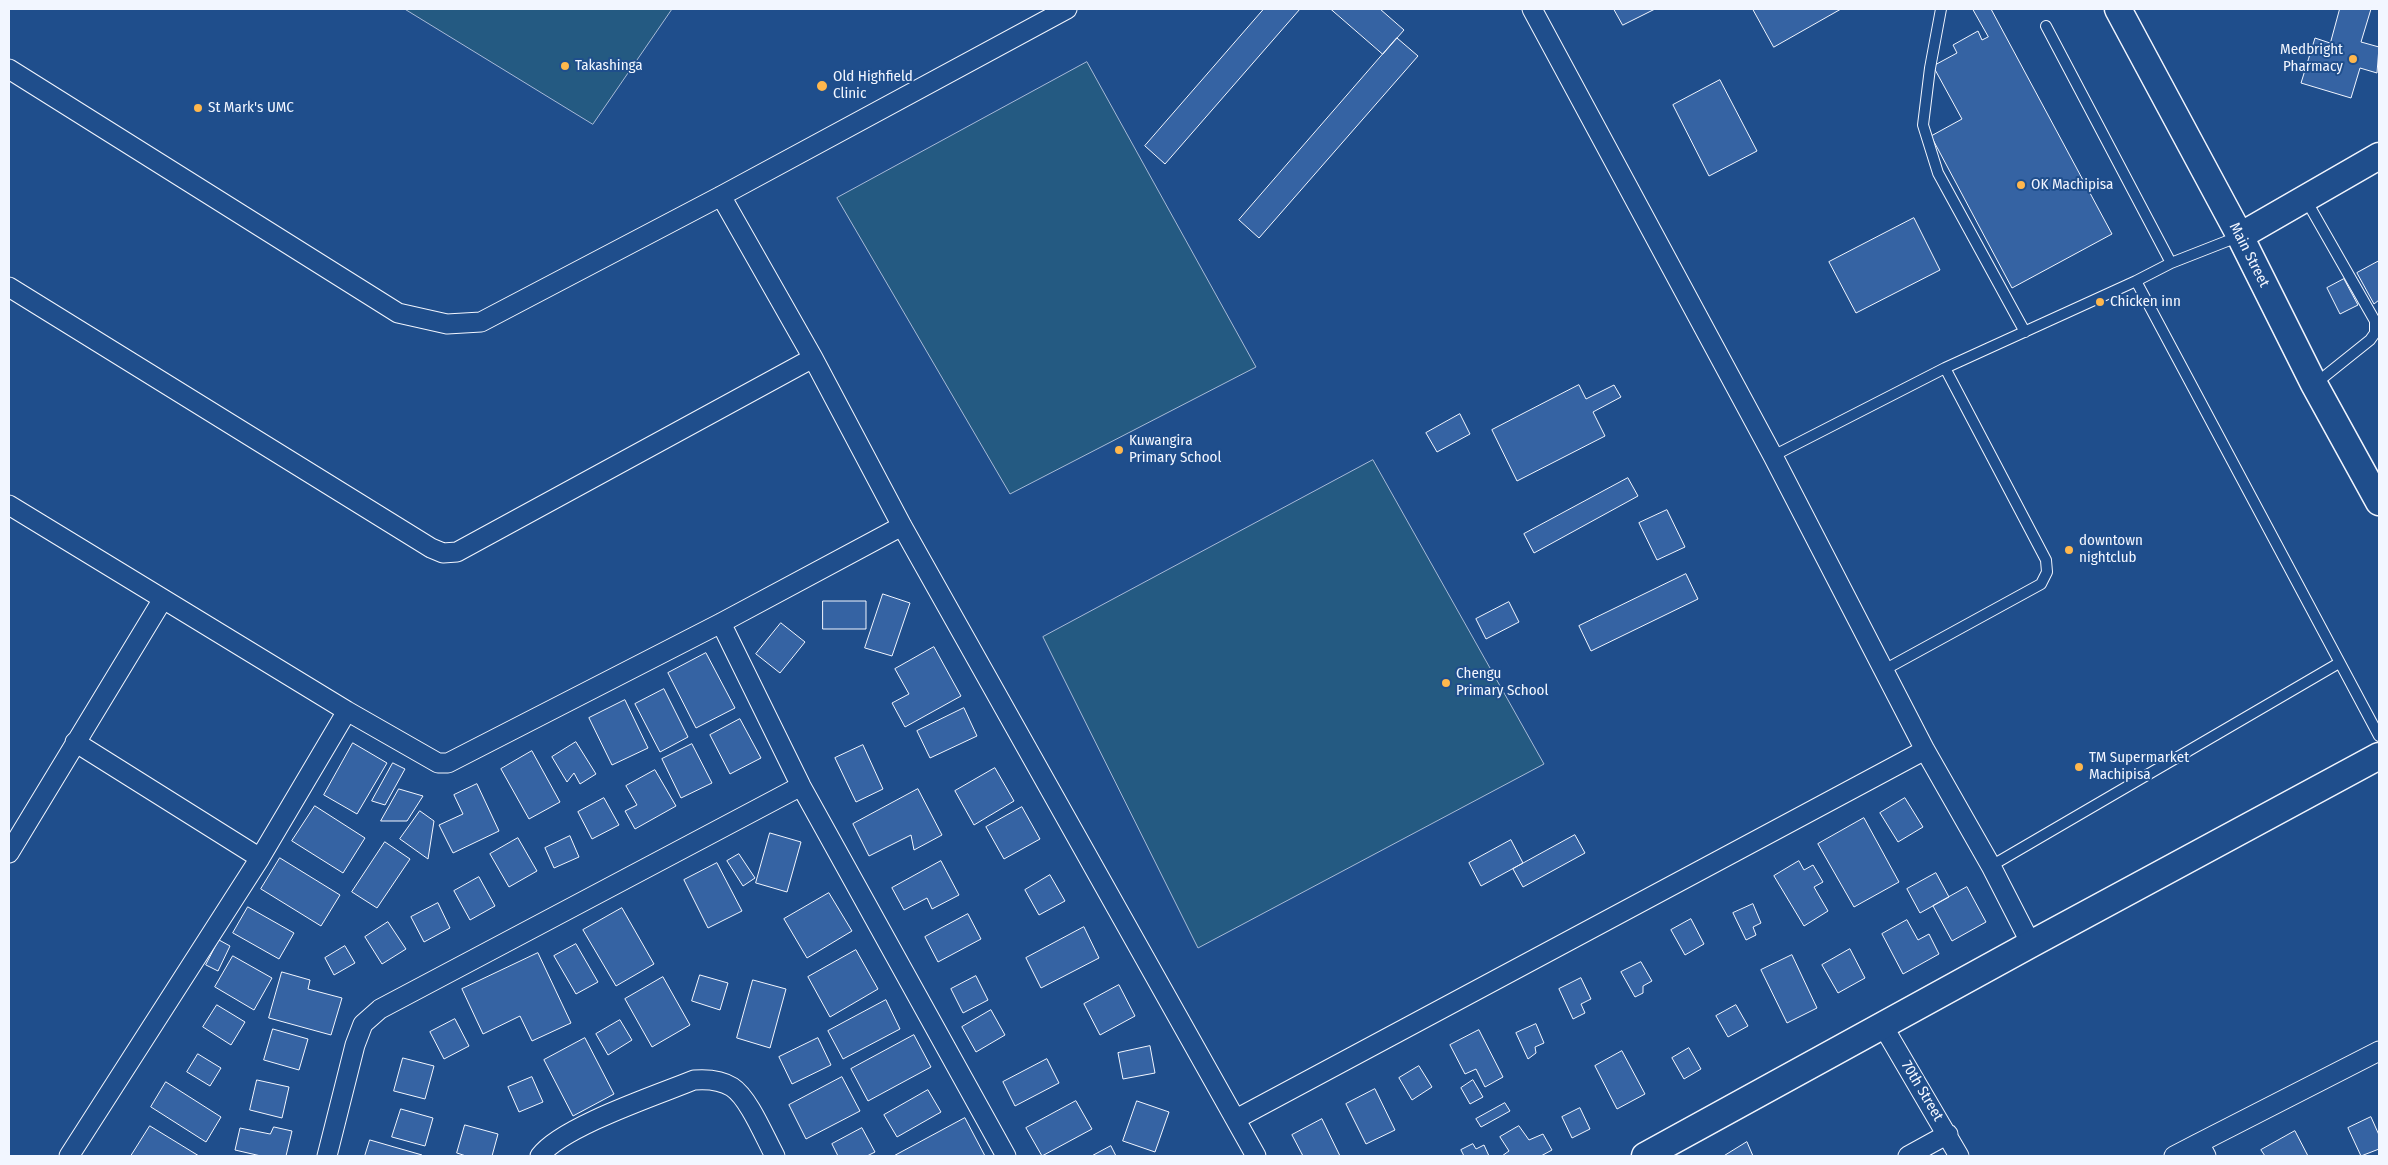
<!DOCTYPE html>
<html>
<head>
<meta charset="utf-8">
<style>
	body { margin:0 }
	#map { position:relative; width:2388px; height:1165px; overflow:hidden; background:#1f4e8c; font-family:"Fira Sans Condensed",sans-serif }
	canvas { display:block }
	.frame { position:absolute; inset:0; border:10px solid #f2f6ff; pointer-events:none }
</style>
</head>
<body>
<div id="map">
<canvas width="2388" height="1165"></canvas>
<div class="frame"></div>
</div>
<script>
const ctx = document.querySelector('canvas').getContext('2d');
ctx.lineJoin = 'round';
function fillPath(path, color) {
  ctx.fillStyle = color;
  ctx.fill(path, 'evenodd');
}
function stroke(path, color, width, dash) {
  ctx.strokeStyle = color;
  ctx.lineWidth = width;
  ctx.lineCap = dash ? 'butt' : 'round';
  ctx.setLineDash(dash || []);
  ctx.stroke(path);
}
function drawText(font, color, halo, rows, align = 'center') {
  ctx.font = font + ' "Fira Sans Condensed",sans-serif';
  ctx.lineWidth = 4;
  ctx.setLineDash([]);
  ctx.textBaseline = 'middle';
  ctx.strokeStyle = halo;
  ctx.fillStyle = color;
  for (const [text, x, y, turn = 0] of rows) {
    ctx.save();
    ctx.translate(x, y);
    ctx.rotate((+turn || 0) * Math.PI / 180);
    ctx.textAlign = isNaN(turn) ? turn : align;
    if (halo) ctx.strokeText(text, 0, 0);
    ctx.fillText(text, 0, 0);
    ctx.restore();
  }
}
const green = new Path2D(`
	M405 9H672L593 124Z
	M1087 62 1256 367 1010 494 837 198Z
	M1373 460 1544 764 1198 948 1043 637Z`);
fillPath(green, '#245a82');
stroke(green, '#a8bbd7', 1);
const building = new Path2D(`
	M1264 9H1300L1165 164 1145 146Z
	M1331 9H1380L1404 30 1383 54Z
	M1614 9H1655L1623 25Z
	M1753 9H1841L1774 47Z
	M1973 9H1991L2112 234 2012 288 1931 136 1962 119 1933 66 1957 53 1953 45 1978 31 1982 40 1988 37Z
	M2340 9H2371L2361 42 2379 47 2377 73 2360 68 2351 98 2301 83 2315 38 2330 43Z
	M1397 38 1418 56 1259 238 1239 220Z
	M1720 80 1757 151 1709 176 1673 105Z
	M1914 218 1940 270 1856 313 1829 262Z
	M2379 261V300L2374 304 2357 273Z
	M2344 279 2358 305 2340 314 2327 288Z
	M1579 385 1586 399 1614 385 1621 397 1593 412 1605 436 1517 481 1492 430Z
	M1460 414 1470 434 1437 452 1426 433Z
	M1628 478 1638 496 1534 553 1524 534Z
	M1667 510 1685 547 1657 560 1639 523Z
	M1686 574 1698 599 1591 651 1579 626Z
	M883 594 910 603 892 656 865 648Z
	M823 601H866V629H823Z
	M1509 602 1519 622 1486 639 1476 619Z
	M781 623 805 642 780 673 756 654Z
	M934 647 961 696 905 727 892 703 909 694 895 669Z
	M706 653 735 708 696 728 668 673Z
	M664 689 688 737 660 752 635 704Z
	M625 700 648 748 612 765 589 718Z
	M964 708 977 736 930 758 917 731Z
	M740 719 761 758 730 774 710 735Z
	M576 742 596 774 580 784 574 773 567 782 552 757Z
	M353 743 387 763 357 814 324 795Z
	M692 744 712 783 681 798 662 759Z
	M863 745 883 789 856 802 835 758Z
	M532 751 560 802 529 819 501 769Z
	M393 763 405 769 385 805 372 801Z
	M995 768 1014 801 974 825 955 791Z
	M655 770 676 806 635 829 625 811 637 805 626 786Z
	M477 784 499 831 453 853 439 825 463 814 454 795Z
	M399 789 423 796 407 821H381Z
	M918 789 942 835 914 850 911 835 869 856 853 824Z
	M604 798 619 825 592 839 578 812Z
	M1905 798 1923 827 1898 842 1880 813Z
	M315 806 365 838 343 873 292 841Z
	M1022 807 1040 839 1004 859 986 827Z
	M420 811 434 821 428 859 400 839Z
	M1864 818 1899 882 1854 907 1818 844Z
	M770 833 801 842 787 892 756 883Z
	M1575 835 1585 853 1523 887 1513 869Z
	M570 836 579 857 554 868 545 848Z
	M518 838 537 871 509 887 490 854Z
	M1511 840 1523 863 1481 886 1469 863Z
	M385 842 410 859 377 908 352 892Z
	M739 854 755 878 743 886 727 861Z
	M280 858 340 895 321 926 261 889Z
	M941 861 959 895 932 909 927 898 904 910 892 888Z
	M1799 861 1804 870 1813 865 1823 882 1814 887 1828 911 1804 926 1774 876Z
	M717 863 742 911 708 928 684 880Z
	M1936 873 1949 897 1920 913 1907 889Z
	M1050 875 1065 901 1039 915 1025 890Z
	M479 877 495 906 470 920 454 891Z
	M1967 887 1986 922 1952 941 1933 906Z
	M829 893 852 931 807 958 784 919Z
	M438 903 450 928 424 942 411 917Z
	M1753 904 1761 923 1753 927 1756 935 1746 940 1733 913Z
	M248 907 294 933 279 959 233 933Z
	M622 908 654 964 616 986 583 930Z
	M968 914 981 939 938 962 925 937Z
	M1691 919 1704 944 1685 955 1671 930Z
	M1907 920 1918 940 1929 934 1939 954 1903 974 1882 934Z
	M388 922 406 949 382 964 365 937Z
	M1084 927 1099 958 1041 988 1026 958Z
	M219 940 230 946 218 971 206 965Z
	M576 944 598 982 576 994 554 956Z
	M345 946 355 963 334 975 325 958Z
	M1850 949 1865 978 1838 993 1822 965Z
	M856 950 878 989 830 1017 808 977Z
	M538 953 571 1023 532 1041 520 1016 483 1034 462 989Z
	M1792 955 1817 1008 1787 1023 1761 970Z
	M233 956 272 978 254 1010 215 987Z
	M1641 962 1652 981 1643 986V993L1635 997 1621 972Z
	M282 972 310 980 308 989 342 998 331 1035 269 1018Z
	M700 975 728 983 720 1010 692 1001Z
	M976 976 988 1000 963 1013 951 989Z
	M663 977 690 1025 652 1047 625 999Z
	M1581 978 1591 999 1581 1004 1585 1013 1573 1019 1559 989Z
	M753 980 786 989 770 1048 737 1038Z
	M1119 985 1135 1016 1100 1035 1084 1004Z
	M886 1000 900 1029 843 1059 828 1031Z
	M217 1005 245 1022 231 1045 203 1027Z
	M1736 1005 1748 1026 1728 1037 1716 1016Z
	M991 1010 1005 1035 976 1052 962 1027Z
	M455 1019 469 1046 444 1059 430 1032Z
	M620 1020 632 1040 608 1055 596 1034Z
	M1536 1024 1544 1043 1535 1047 1536 1053 1528 1059 1516 1033Z
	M273 1029 308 1039 299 1070 264 1060Z
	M1479 1030 1503 1077 1485 1087 1476 1069 1465 1074 1450 1045Z
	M914 1035 931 1067 868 1101 851 1069Z
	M585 1038 614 1094 573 1116 544 1060Z
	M818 1038 831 1065 792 1084 779 1057Z
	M1150 1046 1155 1073 1123 1079 1118 1053Z
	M1689 1048 1701 1069 1684 1079 1672 1058Z
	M1622 1051 1645 1094 1617 1109 1595 1066Z
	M198 1054 221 1068 210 1086 187 1072Z
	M403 1058 434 1066 425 1099 394 1091Z
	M1047 1059 1059 1083 1015 1106 1003 1082Z
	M1419 1066 1432 1087 1412 1100 1399 1078Z
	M532 1077 543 1102 519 1112 508 1087Z
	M842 1077 860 1111 806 1139 789 1105Z
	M257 1080 289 1087 282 1118 250 1110Z
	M1473 1080 1483 1097 1470 1104 1461 1088Z
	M166 1082 221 1117 206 1142 151 1107Z
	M1375 1089 1395 1130 1366 1144 1346 1104Z
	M928 1090 941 1112 897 1137 884 1115Z
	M1076 1101 1092 1129 1042 1156 1026 1128Z
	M1137 1101 1169 1112 1155 1152 1123 1141Z
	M1505 1103 1510 1111 1481 1127 1476 1119Z
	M1580 1108 1590 1129 1572 1138 1562 1117Z
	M401 1109 433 1118 425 1146 392 1137Z
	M2371 1117 2379 1135V1149L2361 1156 2348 1128Z
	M965 1118 985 1156H894Z
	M1322 1119 1340 1156H1303L1292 1135Z
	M465 1125 498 1134 492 1156H466L457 1153Z
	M150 1126 199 1156H131Z
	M1519 1126 1529 1140 1543 1134 1552 1150 1541 1156H1502L1509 1151 1500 1137Z
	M274 1127 292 1131 286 1156H261L235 1150 240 1128 270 1134Z
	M862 1128 875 1152 867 1156H838L832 1144Z
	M2295 1131 2308 1156H2265L2261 1150Z
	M370 1140 422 1155V1156H365Z
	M1747 1142 1753 1156H1724Z
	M1473 1144 1476 1149 1484 1145 1489 1156H1464L1461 1150Z
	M1111 1146 1116 1156H1092Z`);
fillPath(building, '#3563a3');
stroke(building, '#f2f6ff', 1);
const lane = new Path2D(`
	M1941 9 1930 68 1923 125 1938 173 2025 332
	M2046 26 2171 263
	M2306 200 2375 321V333L2370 340 2315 384
	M2136 281 2171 263 2240 236
	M1773 456 1945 368 2136 281 2379 736
	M1884 670 2041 584 2047 572 2046 560 1945 368
	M1991 866 2339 663`);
const street = new Path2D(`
	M1532 9 1773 456 1925 750 1991 866 2031 944
	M9 69 398 313 447 324 481 322 721 196 1067 9
	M721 196 813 358 902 526 1256 1156
	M9 287 431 548 443 553 457 552 813 358
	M9 505 347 711 438 763H448L721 623 902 526
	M721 623 801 786 1006 1156
	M75 742 260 858
	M9 853 163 599
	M1883 1026 1959 1156
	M1236 1119 1925 750
	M69 1156 260 858 347 711
	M327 1156 355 1045 363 1024 380 1009 801 786
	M540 1156C561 1127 657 1095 694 1080 707 1079 721 1080 732 1087 749 1098 765 1138 775 1156
	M1908 1156 1948 1134
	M2174 1156 2199 1143
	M2206 1156 2199 1143 2379 1051`);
const secondary = new Path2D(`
	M2118 9 2240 236 2314 384 2379 502
	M2240 236 2379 156
	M1645 1156 2031 944 2379 756`);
stroke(lane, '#f2f6ff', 12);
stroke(street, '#f2f6ff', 21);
stroke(secondary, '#f2f6ff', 29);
stroke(lane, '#1f4e8c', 10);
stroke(street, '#1f4e8c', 19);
stroke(secondary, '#1f4e8c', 26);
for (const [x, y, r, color] of [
	[2353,59,5,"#ffb74d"],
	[565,66,5,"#ffb74d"],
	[822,86,6,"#ffb74d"],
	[198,108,5,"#ffb74d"],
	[2021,185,5,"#ffb74d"],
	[2100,302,5,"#ffb74d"],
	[1119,450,5,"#ffb74d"],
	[2069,550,5,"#ffb74d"],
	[1446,683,5,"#ffb74d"],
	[2079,767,5,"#ffb74d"]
]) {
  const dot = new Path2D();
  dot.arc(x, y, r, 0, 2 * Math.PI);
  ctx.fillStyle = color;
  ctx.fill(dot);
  stroke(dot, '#1f4e8c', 2);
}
drawText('15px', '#f2f6ff', '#1f4e8c', [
	["Medbright",2343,50,"right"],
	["Pharmacy",2343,67,"right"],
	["Takashinga",575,66],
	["Old Highfield",833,77],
	["Clinic",833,94],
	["St Mark's UMC",208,108],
	["OK Machipisa",2031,185],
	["Chicken inn",2110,302],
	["Kuwangira",1129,441],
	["Primary School",1129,458],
	["downtown",2079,541],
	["nightclub",2079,558],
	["Chengu",1456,674],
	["Primary School",1456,691],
	["TM Supermarket",2089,758],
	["Machipisa",2089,775]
], 'left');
drawText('15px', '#f2f6ff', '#1f4e8c', [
	["Main Street",2249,255,63],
	["70th Street",1922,1091,59]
]);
</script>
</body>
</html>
